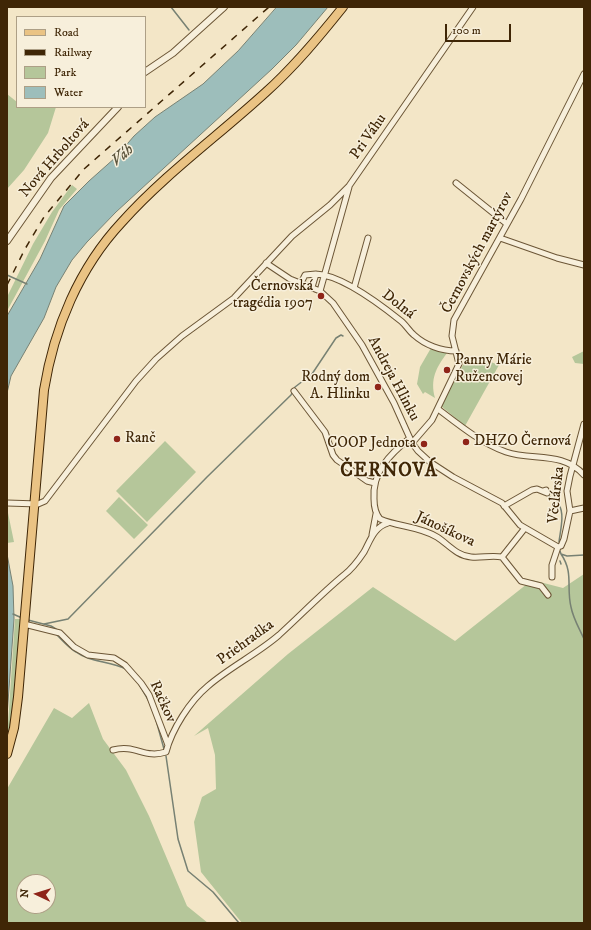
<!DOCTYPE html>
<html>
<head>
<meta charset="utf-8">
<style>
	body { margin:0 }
	#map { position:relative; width:591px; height:930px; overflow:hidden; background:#f3e6c7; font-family:"IM FELL DW Pica",serif }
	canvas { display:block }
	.frame { position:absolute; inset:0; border:8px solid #3f2606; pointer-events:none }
	.legend { position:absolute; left:16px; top:16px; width:130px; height:92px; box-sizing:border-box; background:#f7efdb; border:1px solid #ad9f86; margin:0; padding:5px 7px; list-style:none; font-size:12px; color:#3f2606 }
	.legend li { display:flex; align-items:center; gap:8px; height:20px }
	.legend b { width:20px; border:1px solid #ad9f86 }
	.north { position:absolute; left:16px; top:874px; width:40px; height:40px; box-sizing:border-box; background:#f7efdb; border:1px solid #ad9f86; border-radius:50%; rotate:274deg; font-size:11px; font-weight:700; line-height:16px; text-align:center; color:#3f2606 }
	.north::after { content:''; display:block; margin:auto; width:14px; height:18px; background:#8f2418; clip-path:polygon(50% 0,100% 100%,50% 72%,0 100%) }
	.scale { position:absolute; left:445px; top:24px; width:66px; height:18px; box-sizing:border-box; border:2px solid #3f2606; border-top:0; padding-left:5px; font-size:12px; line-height:14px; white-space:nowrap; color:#3f2606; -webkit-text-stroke:3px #f7efdb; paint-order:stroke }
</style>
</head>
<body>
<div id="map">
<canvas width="591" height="930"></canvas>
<div class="frame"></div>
<ul class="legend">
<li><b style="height:5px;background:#eac384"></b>Road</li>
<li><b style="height:5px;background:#3f2606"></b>Railway</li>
<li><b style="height:11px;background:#b5c69a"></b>Park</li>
<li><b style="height:11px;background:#9dbebb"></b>Water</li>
</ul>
<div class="north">N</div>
<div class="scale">100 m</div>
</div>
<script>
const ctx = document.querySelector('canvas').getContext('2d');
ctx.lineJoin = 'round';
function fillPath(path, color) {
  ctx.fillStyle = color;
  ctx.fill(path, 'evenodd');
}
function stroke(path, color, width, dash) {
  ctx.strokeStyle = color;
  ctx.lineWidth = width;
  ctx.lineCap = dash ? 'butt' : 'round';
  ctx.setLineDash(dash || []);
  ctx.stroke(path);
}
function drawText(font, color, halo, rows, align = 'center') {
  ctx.font = font + ' "IM FELL DW Pica",serif';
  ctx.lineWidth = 3;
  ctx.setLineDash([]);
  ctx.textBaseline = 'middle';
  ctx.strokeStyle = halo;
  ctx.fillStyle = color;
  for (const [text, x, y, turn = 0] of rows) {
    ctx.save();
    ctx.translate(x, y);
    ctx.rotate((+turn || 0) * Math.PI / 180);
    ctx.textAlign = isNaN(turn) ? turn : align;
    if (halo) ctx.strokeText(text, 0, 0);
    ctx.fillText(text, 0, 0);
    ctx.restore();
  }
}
fillPath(new Path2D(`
	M7 94 17 102V107H56L48 133 24 170 7 189Z
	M72 185 77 189 59 210 45 241 7 311V297L33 244 52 212Z
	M431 348 447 353C436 368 430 379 435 398L425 392 423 394 417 384 420 367Z
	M584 351V364L575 363 572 357Z
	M474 356 499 365 465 426 441 406 464 363Z
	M165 441 196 472 147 522 116 491Z
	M119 497 148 525 134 539 106 511Z
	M7 508 14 542 7 543Z
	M584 574V923H242L201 872 194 822 202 797 216 789 215 755 208 728 194 736 288 654 373 587 455 641 532 580 563 588Z
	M15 619H21C18 659 18 701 7 739Z
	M89 703 103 739 126 770 149 816 187 906 208 923H7V789L54 708 72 718ZM24 882H48V906H24Z`), '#b5c69a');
const water = new Path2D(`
	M277 7H328L296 45 272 69 116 212 87 242 72 260 56 287 44 318 11 376 7 393V316L40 259 64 206 89 181 116 157 134 136 155 117 203 84 238 51Z
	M7 554 13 586 14 619 7 716Z`);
fillPath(water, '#9dbebb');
stroke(water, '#778173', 1);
stroke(new Path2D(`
	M171 7 189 30
	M7 275 27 284
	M549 496C552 500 557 502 559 505 565 514 560 532 559 542
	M560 551 561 554 567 556 584 555
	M561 554C574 573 566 587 571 607 573 618 579 628 584 639
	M560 561 561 564
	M13 614 22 618
	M28 620 51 626 56 629
	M44 624 68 619 207 477 291 395 295 387 312 374 336 338 341 335 343 336
	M57 635C63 641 69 648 76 652 89 662 110 661 126 669
	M139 684 150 703
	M156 720 164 749
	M166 756 178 839 188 871 213 892 239 923`), '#778173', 1.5);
const minor = new Path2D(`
	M456 183 507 224
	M500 238 557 258 584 265
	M266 263 290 279 320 291 333 303 362 345 394 403 412 443 418 451 430 462 453 477 502 503 520 525 558 547 561 546 564 539 570 511 567 491 570 476 584 424
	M301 283 305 275 316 274
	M312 287 316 274C342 275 381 305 401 321 406 325 409 331 414 335 425 345 441 351 456 351
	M354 288 368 238
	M320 291 349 187
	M294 391 325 432 333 455 337 460 367 481 375 483
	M438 409C459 425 481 443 506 452 532 461 563 451 584 475
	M410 438C390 454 372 472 374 499 374 507 375 513 380 519 398 527 419 526 437 537 448 544 457 556 471 557 482 558 491 555 502 557L521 581 541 586 548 595
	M412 443 432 420 459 364 452 336 454 320 521 199 584 74
	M7 503 38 504 45 501 136 381 156 359 182 336 234 298 292 236 330 205 349 186 473 7
	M504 506 532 490 537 489 547 493 546 490 543 491
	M570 511 584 508
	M372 535 376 514
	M502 557 525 528
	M552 577V565L558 547
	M24 624 60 633 74 647 88 655 114 658 125 665 141 683 149 695 168 745
	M113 750C136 744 144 759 166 752 172 729 190 701 208 686 230 667 257 654 279 635 301 615 321 594 344 575 352 569 358 561 364 552 370 541 374 527 388 523`);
const tertiary = new Path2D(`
	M145 72 173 53 224 7
	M7 241 51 178 118 107`);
const primary = new Path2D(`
	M7 754 14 728 18 697 44 390C54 328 79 268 122 222 165 174 218 136 266 92 295 66 319 37 343 7`);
stroke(minor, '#6c5636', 7);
stroke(tertiary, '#6c5636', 8);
stroke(primary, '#3f2606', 10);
stroke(minor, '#f7efdb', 5);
stroke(tertiary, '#f7efdb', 6);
stroke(primary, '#eac384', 8);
stroke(new Path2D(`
	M7 285 25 249 44 217 84 169 269 7`), '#3f2606', 1.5, [7, 7]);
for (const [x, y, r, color] of [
	[321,296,4,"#8f2418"],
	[447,370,4,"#8f2418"],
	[378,387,4,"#8f2418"],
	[117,439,4,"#8f2418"],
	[466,442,4,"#8f2418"],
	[424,444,4,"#8f2418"]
]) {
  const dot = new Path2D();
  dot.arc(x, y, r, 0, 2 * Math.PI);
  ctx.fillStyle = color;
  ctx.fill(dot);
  stroke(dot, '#f7efdb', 1.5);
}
drawText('15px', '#3f2606', '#f7efdb', [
	["Pri Váhu",369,137,-55],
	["Nová Hrboltová",55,159,-49],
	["Černovských martýrov",478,253,-62],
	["Dolná",398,305,38],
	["Andreja Hlinku",393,379,62],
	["Včelárska",557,495,-84],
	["Jánošíkova",445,530,25],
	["Priehradka",246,643,-36],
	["Račkov",162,702,66]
]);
drawText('15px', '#3f2606', '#f7efdb', [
	["Černovská",313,287],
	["tragédia 1907",313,304],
	["Panny Márie",455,361,"left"],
	["Ružencovej",455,378,"left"],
	["Rodný dom",370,378],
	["A. Hlinku",370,395],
	["Ranč",125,439,"left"],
	["DHZO Černová",474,442,"left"],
	["COOP Jednota",416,444]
], 'right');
drawText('italic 16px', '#5b543c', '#f7efdb', [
	["Váh",123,156,-42]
]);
ctx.letterSpacing = '1px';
drawText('bold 19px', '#3f2606', '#f7efdb', [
	["ČERNOVÁ",389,472]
]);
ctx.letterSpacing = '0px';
</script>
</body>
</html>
